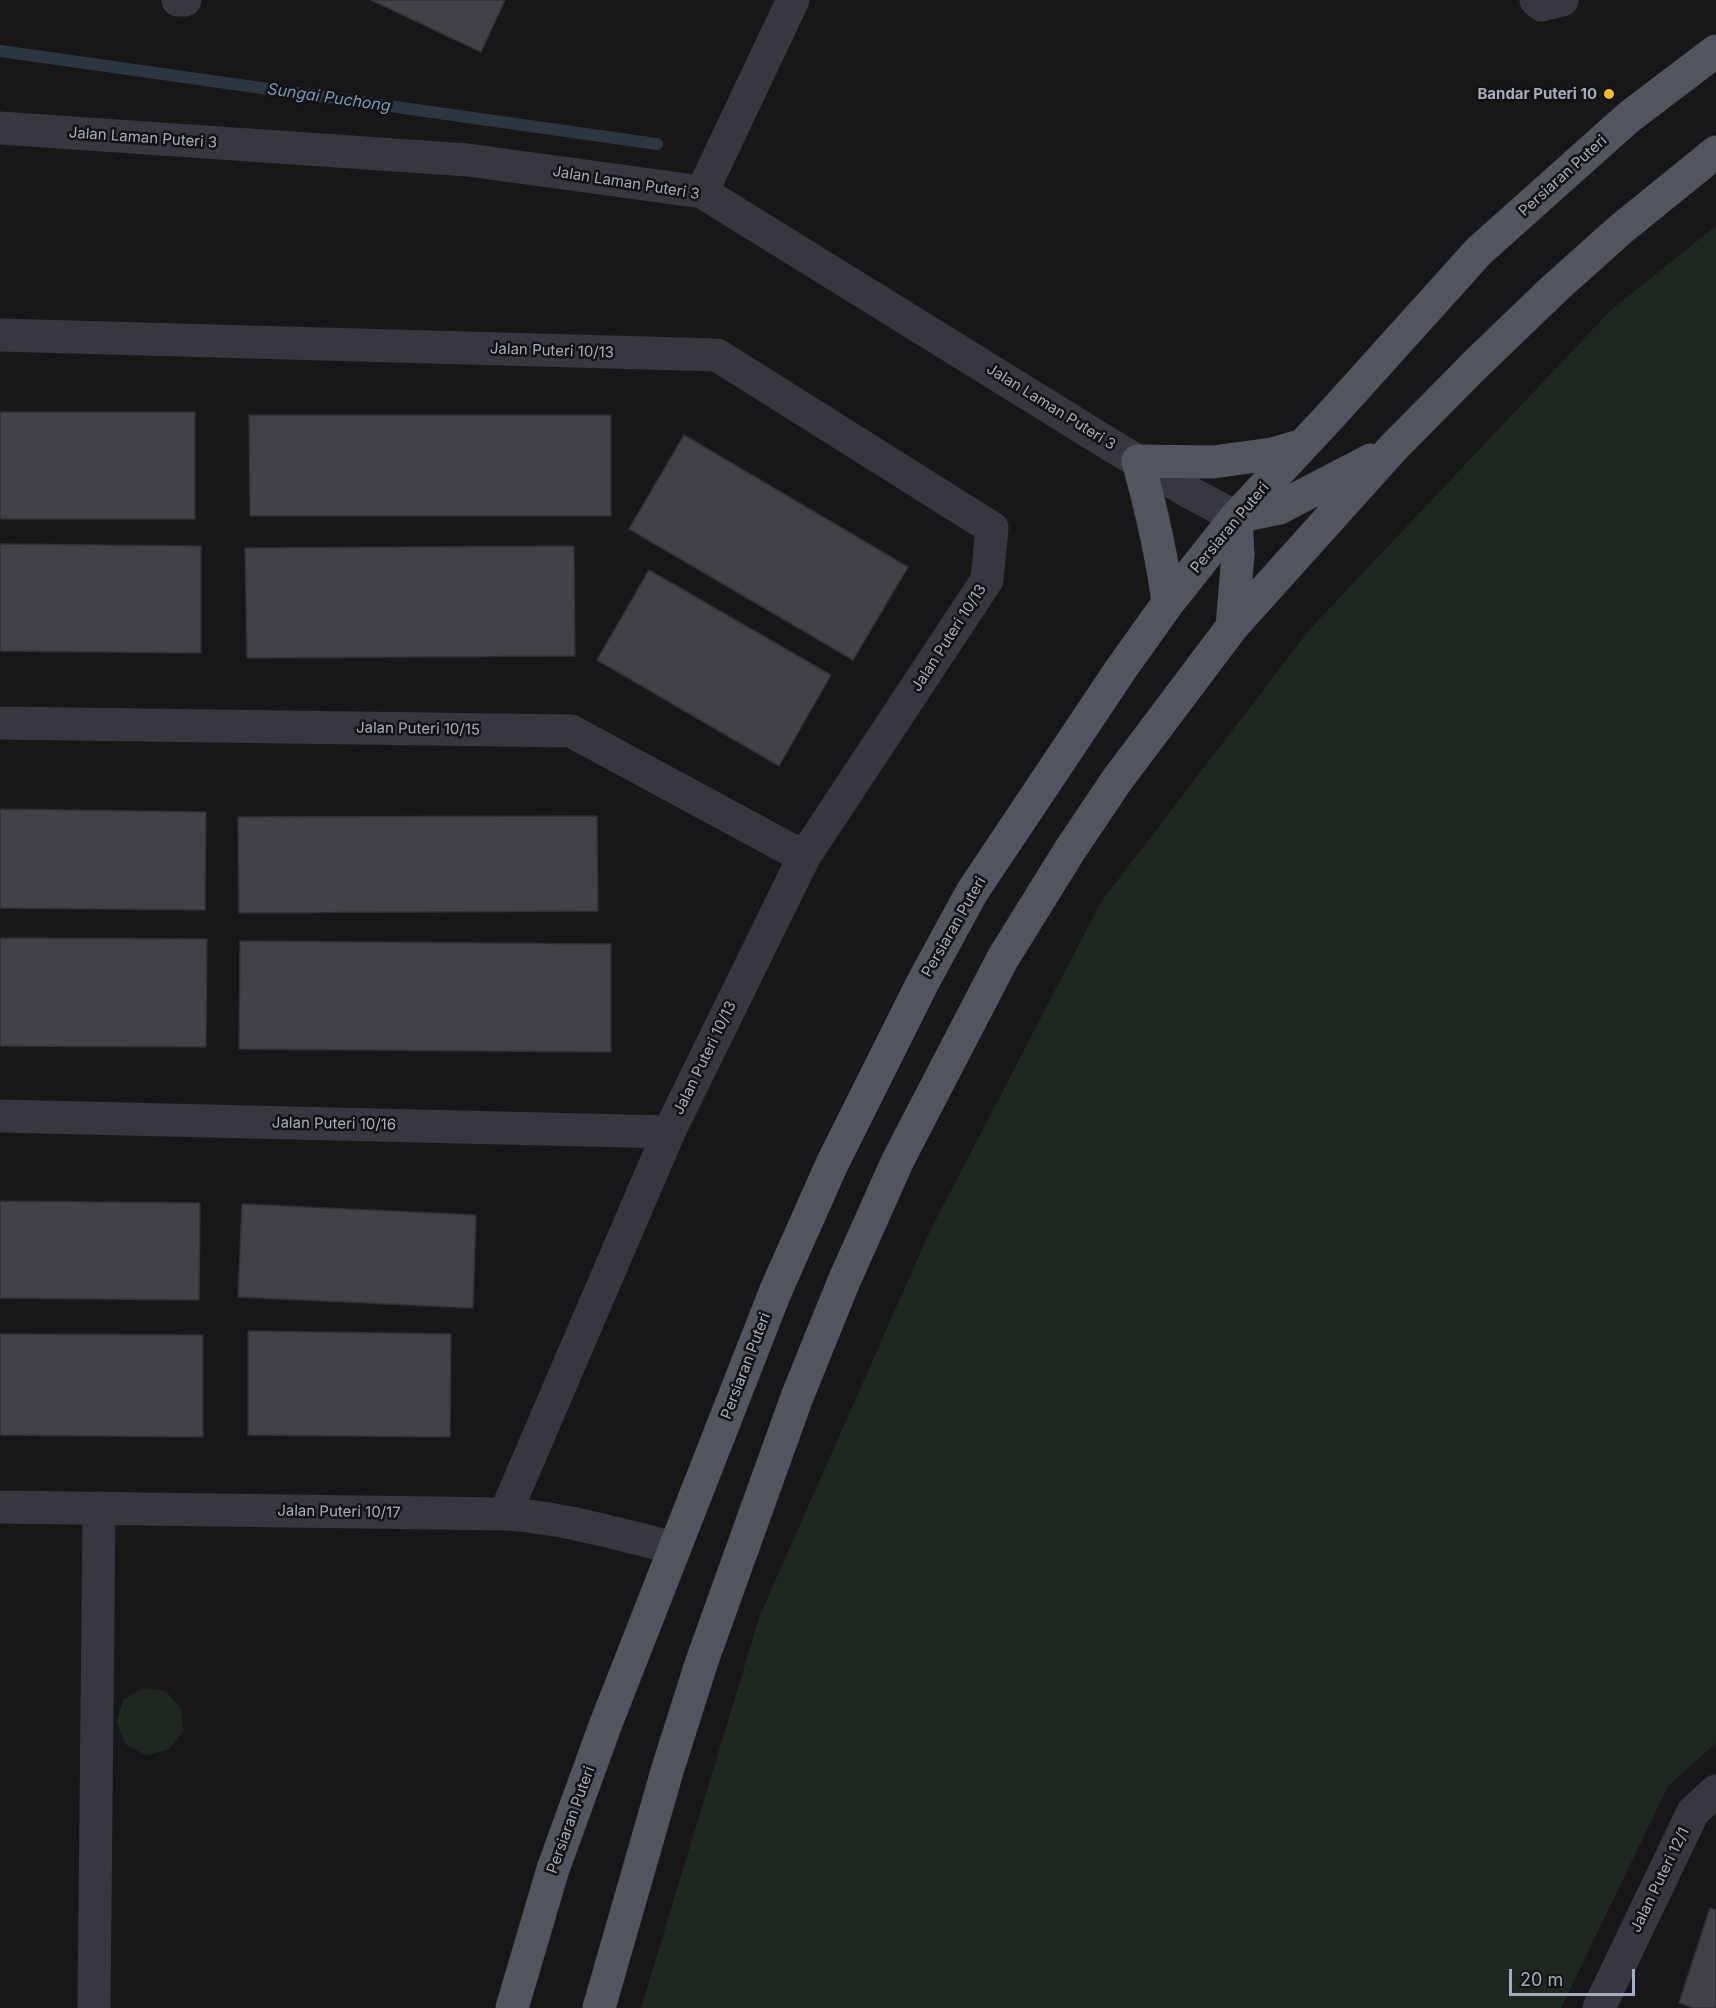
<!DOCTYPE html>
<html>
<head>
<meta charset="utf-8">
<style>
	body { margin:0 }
	#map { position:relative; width:1716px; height:2008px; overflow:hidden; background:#171719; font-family:Inter,sans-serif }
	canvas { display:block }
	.scale { position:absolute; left:1509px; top:1969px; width:126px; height:27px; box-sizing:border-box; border:3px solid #a8adbb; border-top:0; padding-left:8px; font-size:18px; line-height:21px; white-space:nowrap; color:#a8adbb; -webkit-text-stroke:4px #121214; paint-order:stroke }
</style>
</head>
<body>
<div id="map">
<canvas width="1716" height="2008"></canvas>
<div class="scale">20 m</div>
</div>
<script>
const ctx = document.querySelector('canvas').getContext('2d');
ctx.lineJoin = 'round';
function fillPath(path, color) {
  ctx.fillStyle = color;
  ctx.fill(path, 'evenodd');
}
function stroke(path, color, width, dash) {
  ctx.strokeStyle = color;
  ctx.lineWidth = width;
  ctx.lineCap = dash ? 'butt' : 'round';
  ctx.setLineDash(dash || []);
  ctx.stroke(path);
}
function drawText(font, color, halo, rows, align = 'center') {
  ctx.font = font + ' Inter,sans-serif';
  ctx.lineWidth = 5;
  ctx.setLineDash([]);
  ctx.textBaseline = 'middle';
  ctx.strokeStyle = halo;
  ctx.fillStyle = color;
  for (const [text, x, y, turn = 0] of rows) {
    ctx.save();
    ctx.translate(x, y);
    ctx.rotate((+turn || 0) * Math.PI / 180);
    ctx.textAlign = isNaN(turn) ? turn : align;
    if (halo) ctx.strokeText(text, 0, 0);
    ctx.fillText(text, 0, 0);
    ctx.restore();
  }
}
fillPath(new Path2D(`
	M1716 226V1743L1668 1786 1561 2008H641L760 1615 930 1231 1101 902 1310 629 1610 311Z
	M143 1688 166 1691 181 1709 183 1732 168 1750 145 1755 125 1744 117 1722 123 1700Z`), '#1e2820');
stroke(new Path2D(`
	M0 51 657 144`), '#2b363f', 12);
const building = new Path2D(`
	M371 0H505L481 52Z
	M0 412H195V519H0Z
	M249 415H611V516H250Z
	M684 435 908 567 853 660 629 529Z
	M0 544 201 546V653L0 651Z
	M574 546 575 656 247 658 245 548Z
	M649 570 831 675 779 766 597 660Z
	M0 809 206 812 205 910 0 908Z
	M597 816 598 911 239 913 238 817Z
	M0 938 207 939 206 1047 0 1046Z
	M240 941 611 944V1052L239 1049Z
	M0 1201 200 1203 199 1300 0 1298Z
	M242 1204 476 1215 473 1308 238 1297Z
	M248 1331 451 1334 450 1437 248 1435Z
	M0 1334 203 1335V1437L0 1435Z
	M1710 1908 1716 1910V2008H1694L1679 2003Z`);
fillPath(building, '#414247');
stroke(building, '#313135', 1.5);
stroke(new Path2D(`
	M178 0H185
	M1536 0 1542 5 1562 0
	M0 128 468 160 702 192 1109 444 1189 492 1236 517
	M702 192 793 0
	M0 335 717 355 992 528 987 580 804 857 669 1132 505 1514
	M0 723 571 731 804 857
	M0 1116 669 1132
	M0 1507 505 1514C562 1517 620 1535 675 1548
	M94 2008 99 1508
	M1599 2008 1693 1812 1716 1791`), '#37383f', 33);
stroke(new Path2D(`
	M1236 517 1279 508 1371 460
	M1168 603C1162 555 1151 508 1138 461L1213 462 1272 454 1303 445
	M1232 627 1238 554 1236 517
	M512 2008 553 1869 605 1726 776 1290 832 1164 923 982 972 892 1121 669 1168 603 1236 517 1333 413 1479 251 1629 117 1716 51
	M599 2008 668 1768 702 1661 797 1397 844 1281 898 1160 1003 958 1070 850 1117 780 1232 627 1393 448 1474 366 1554 289 1621 229 1716 152`), '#53555e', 33);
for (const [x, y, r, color] of [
	[1609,94,6,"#ffb929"]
]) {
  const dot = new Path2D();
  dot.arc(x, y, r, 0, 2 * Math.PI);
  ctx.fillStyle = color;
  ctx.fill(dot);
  stroke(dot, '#121214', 2);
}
drawText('bold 15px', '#a8adbb', '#121214', [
	["Bandar Puteri 10",1597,94]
], 'right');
drawText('15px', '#a8adbb', '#121214', [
	["Jalan Laman Puteri 3",143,138,4],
	["Persiaran Puteri",1563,176,-42],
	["Jalan Laman Puteri 3",626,183,9],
	["Jalan Puteri 10/13",552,351,2],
	["Jalan Laman Puteri 3",1051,407,32],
	["Persiaran Puteri",1230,528,-50],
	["Jalan Puteri 10/13",949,638,-57],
	["Jalan Puteri 10/15",418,729,1],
	["Persiaran Puteri",954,927,-60],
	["Jalan Puteri 10/13",705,1058,-64],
	["Jalan Puteri 10/16",334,1124,1],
	["Persiaran Puteri",746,1366,-69],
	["Jalan Puteri 10/17",339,1512,1],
	["Persiaran Puteri",571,1820,-70],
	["Jalan Puteri 12/1",1660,1880,-64]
]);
drawText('italic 16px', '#7b9bb9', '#121214', [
	["Sungai Puchong",329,98,8]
]);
</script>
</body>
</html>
